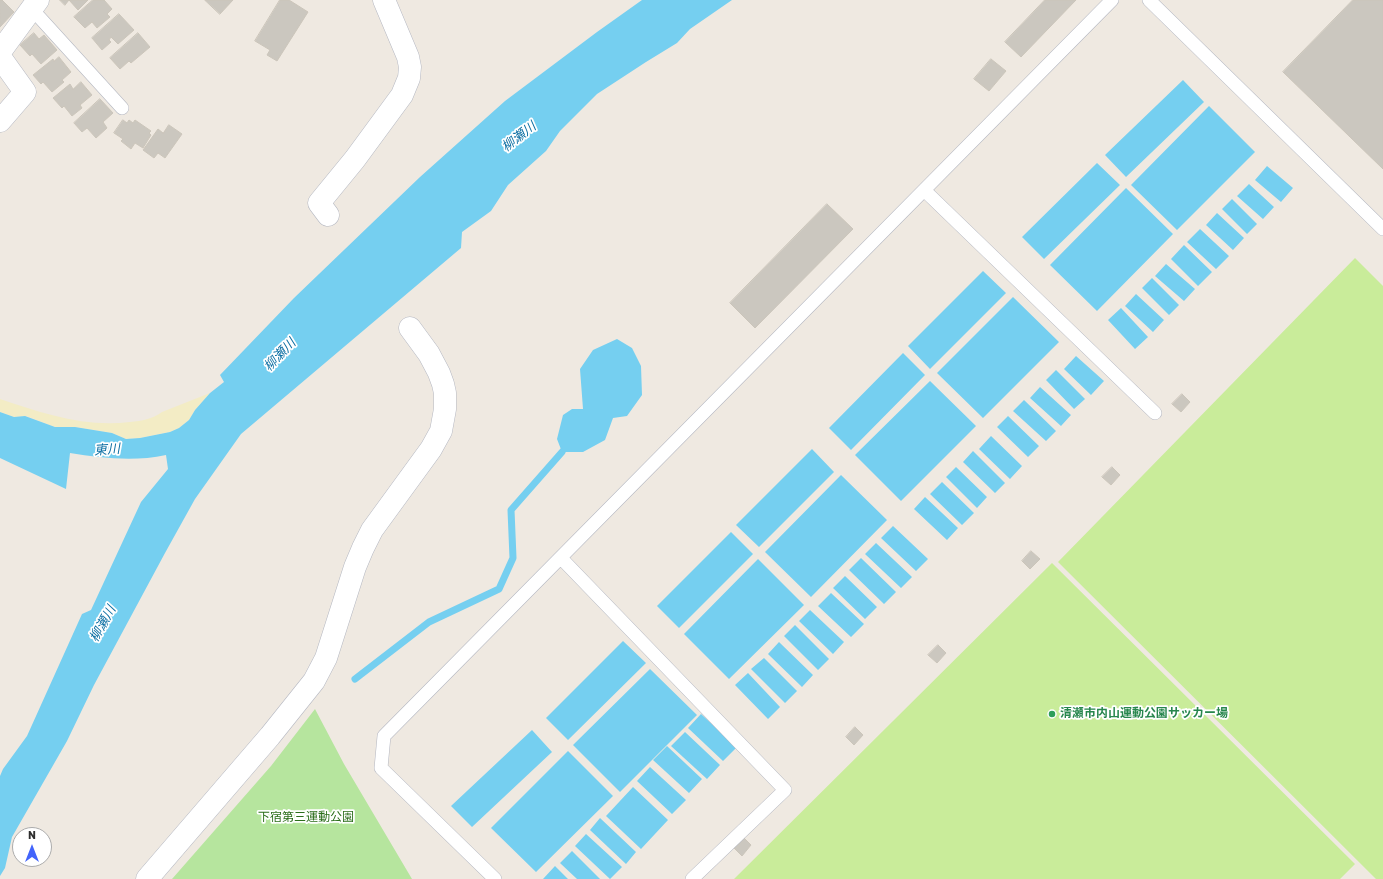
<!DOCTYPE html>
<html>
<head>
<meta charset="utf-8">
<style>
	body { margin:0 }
	#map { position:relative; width:1383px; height:879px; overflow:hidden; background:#efe9e1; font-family:Rubik,sans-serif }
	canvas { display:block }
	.north { position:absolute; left:12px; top:827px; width:40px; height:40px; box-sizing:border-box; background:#fff; border:1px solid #ababab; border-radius:50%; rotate:0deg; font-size:11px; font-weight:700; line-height:16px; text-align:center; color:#2e2e2e }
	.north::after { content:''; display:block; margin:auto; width:14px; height:18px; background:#4264fb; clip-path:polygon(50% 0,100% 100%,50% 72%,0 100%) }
</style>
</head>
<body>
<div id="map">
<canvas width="1383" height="879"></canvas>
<div class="north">N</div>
</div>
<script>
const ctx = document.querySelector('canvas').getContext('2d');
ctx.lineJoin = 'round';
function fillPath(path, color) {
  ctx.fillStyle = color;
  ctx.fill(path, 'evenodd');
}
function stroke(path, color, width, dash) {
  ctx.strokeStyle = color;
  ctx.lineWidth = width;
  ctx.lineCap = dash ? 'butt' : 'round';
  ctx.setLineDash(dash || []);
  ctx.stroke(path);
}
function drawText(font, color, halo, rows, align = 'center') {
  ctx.font = font + ' Rubik,"Noto Sans JP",sans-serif';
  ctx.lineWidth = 3.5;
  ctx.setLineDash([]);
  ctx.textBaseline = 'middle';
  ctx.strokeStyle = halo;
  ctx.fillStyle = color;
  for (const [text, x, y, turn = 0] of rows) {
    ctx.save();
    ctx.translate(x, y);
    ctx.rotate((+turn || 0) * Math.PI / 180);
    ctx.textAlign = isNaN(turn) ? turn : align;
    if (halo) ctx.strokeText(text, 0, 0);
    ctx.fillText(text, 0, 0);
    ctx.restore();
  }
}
fillPath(new Path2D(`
	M315 709 344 764 412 879H172L271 766Z`), '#b6e59e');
fillPath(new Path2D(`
	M210 393 195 410 189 420 179 428 170 432 140 438 126 439 112 433 75 427H55L26 416 14 417 0 412V399C42 413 85 428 130 422 142 421 152 419 162 412Z`), '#f3ecc5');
fillPath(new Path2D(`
	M1355 258 1383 286V879H1376L1058 562Z
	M1052 563 1355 864 1340 879H734Z`), '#c9ec9a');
fillPath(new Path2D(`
	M642 0H732L690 29 677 43 646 62 597 94 560 131 546 151 508 185 491 211 462 232 461 248 241 434 195 499 165 553 94 685 67 741 12 837 5 868 0 876V776L3 769 27 736 82 614 91 610 141 502 168 469 166 455C134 462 101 458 70 453L66 489 0 458V412L14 417 25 416 55 427H75L112 433 126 439 140 438 170 432 179 428 189 420 195 410 210 393 224 382 220 375 294 298 420 177 505 101 597 32Z
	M1183 80 1204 102 1126 177 1105 155Z
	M1209 106 1255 152 1177 230 1131 185Z
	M1097 163 1120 185 1044 259 1022 237Z
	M1267 166 1293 188 1281 202 1255 180Z
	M1249 184 1274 207 1263 219 1237 196Z
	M1126 188 1173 234 1097 311 1050 265Z
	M1232 199 1257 224 1247 234 1222 209Z
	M1217 213 1244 238 1233 250 1206 225Z
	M1200 229 1229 256 1216 269 1187 242Z
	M1184 245 1212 272 1198 286 1171 259Z
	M1166 264 1195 289 1184 301 1155 276Z
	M983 271 1006 293 930 369 908 346Z
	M1152 278 1179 305 1169 315 1142 288Z
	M1136 294 1164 320 1153 332 1125 306Z
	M1013 297 1059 342 983 418 937 373Z
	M1121 308 1148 337 1135 349 1108 320Z
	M617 339 632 348 641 366 642 395 627 416 613 418 605 440 583 452H562L557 439 563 415 572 409H583L580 369 593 350Z
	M903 353 925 375 851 450 829 428Z
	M1076 356 1104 381 1091 395 1064 369Z
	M1056 370 1085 399 1074 409 1046 380Z
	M930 381 976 426 901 501 855 455Z
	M1040 387 1071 415 1061 426 1030 398Z
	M1024 400 1056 431 1046 441 1013 411Z
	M1008 416 1039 446 1028 457 997 427Z
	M991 436 1022 466 1010 479 979 449Z
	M812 449 834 472 759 547 736 525Z
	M973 451 1005 483 995 493 963 462Z
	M956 467 987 497 977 508 946 477Z
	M841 475 887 520 811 597 765 552Z
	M942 482 974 513 962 525 930 494Z
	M925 497 958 528 947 540 914 509Z
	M893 526 928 559 916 571 881 538Z
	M731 532 753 554 679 628 657 606Z
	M876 543 912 577 901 588 865 554Z
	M861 558 896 592 884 604 849 570Z
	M758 559 804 605 729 679 684 634Z
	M845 576 877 607 865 619 833 588Z
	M831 593 864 624 851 637 818 606Z
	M810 610 844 642 833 654 799 621Z
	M795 625 829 659 818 670 784 636Z
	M623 641 646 663 568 740 546 718Z
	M779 642 813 675 802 687 768 654Z
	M764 658 797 691 785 703 751 669Z
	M650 669 697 715 620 792 573 745Z
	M748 673 780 707 768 719 735 685Z
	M701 714 737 747 723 761 688 728Z
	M532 730 552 752 472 827 451 806Z
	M685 732 720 765 707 779 671 746Z
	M667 746 702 779 689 793 653 760Z
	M568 751 613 796 536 872 491 828Z
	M650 767 686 800 672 814 637 781Z
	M633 787 668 820 641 849 606 816Z
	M600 818 636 852 626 864 590 830Z
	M586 834 622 867 610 879 575 846Z
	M572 851 600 879H577L560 863Z
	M555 866 568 879H543Z`), '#75cff0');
stroke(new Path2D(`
	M355 679 429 622 499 589 513 558 511 510 562 452`), '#75cff0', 7);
const building = new Path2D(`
	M0 0H2L14 12 0 27Z
	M60 0H88L78 10 69 0 65 5Z
	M93 0H104L112 9 107 14 110 17 97 28 92 22 85 28 74 17Z
	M205 0H233L220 14Z
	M280 0H289L308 12 277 61 267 55 270 50 255 41Z
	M1045 0H1076L1021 57 1005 42Z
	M1353 0H1383V169L1283 72Z
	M119 14 134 30 118 44 111 37 109 40 111 42 102 50 92 38Z
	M34 33 39 39 44 35 57 50 41 64 32 54 30 56 20 45Z
	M138 33 150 47 131 63 129 61 120 69 110 58Z
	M59 57 71 72 62 80 64 82 52 92 43 82 41 84 33 75 53 59 54 61Z
	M991 59 1006 71 989 91 974 79Z
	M81 82 92 95 80 105 82 108 72 116 64 106 62 108 53 98 70 84 73 89Z
	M100 99 113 113 103 122 107 128 96 138 87 128 82 132 74 123Z
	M123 120 127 123 129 120 133 123 135 120 151 131 149 133 151 135 143 148 135 143 131 149 121 141 123 139 114 133Z
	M169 125 182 134 165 158 158 153 154 158 143 150 158 129 163 133Z
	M827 204 853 229 755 328 730 303Z
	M1182 394 1190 402 1181 412 1172 404Z
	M1112 467 1120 475 1111 485 1102 477Z
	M1031 551 1040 559 1030 569 1022 561Z
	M938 645 946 653 937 663 928 655Z
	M855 727 863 735 854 745 846 737Z
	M743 837 751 845 742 856 733 847Z`);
fillPath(building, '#cbc7bf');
stroke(building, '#cbc5ba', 1);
const service = new Path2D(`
	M1149 0 1383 229
	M31 8 122 108
	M924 190 1155 413
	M561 558 785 790 692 879
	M495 879 381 768 384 736 1112 0`);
const minor = new Path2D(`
	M0 52 38 0
	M0 57 25 92 0 121
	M328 215 319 203 355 159 402 95 409 78 410 67 408 57 384 0`);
const tertiary = new Path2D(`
	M147 879 270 736 314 681 326 658 355 567 363 548 372 530 431 449 441 431 445 409V393L443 384 439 373 429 354 410 328`);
stroke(service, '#b4b7c1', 14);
stroke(minor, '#b4b7c1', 23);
stroke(tertiary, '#b4b7c1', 23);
stroke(service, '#fff', 13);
stroke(minor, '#fff', 22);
stroke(tertiary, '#fff', 22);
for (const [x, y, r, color] of [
	[1052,714,4,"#2e9e5b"]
]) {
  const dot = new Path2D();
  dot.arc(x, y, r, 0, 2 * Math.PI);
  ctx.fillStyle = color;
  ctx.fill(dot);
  stroke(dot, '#fff', 1.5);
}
drawText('bold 12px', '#27864d', '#fff', [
	["清瀬市内山運動公園サッカー場",1060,714]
], 'left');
drawText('12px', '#2c6e1b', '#fff', [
	["下宿第三運動公園",306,818]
]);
drawText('italic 13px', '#0d6fa3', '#fff', [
	["柳瀬川",519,137,-38],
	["柳瀬川",280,355,-46],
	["東川",107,450,-4],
	["柳瀬川",103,624,-61]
]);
</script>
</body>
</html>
